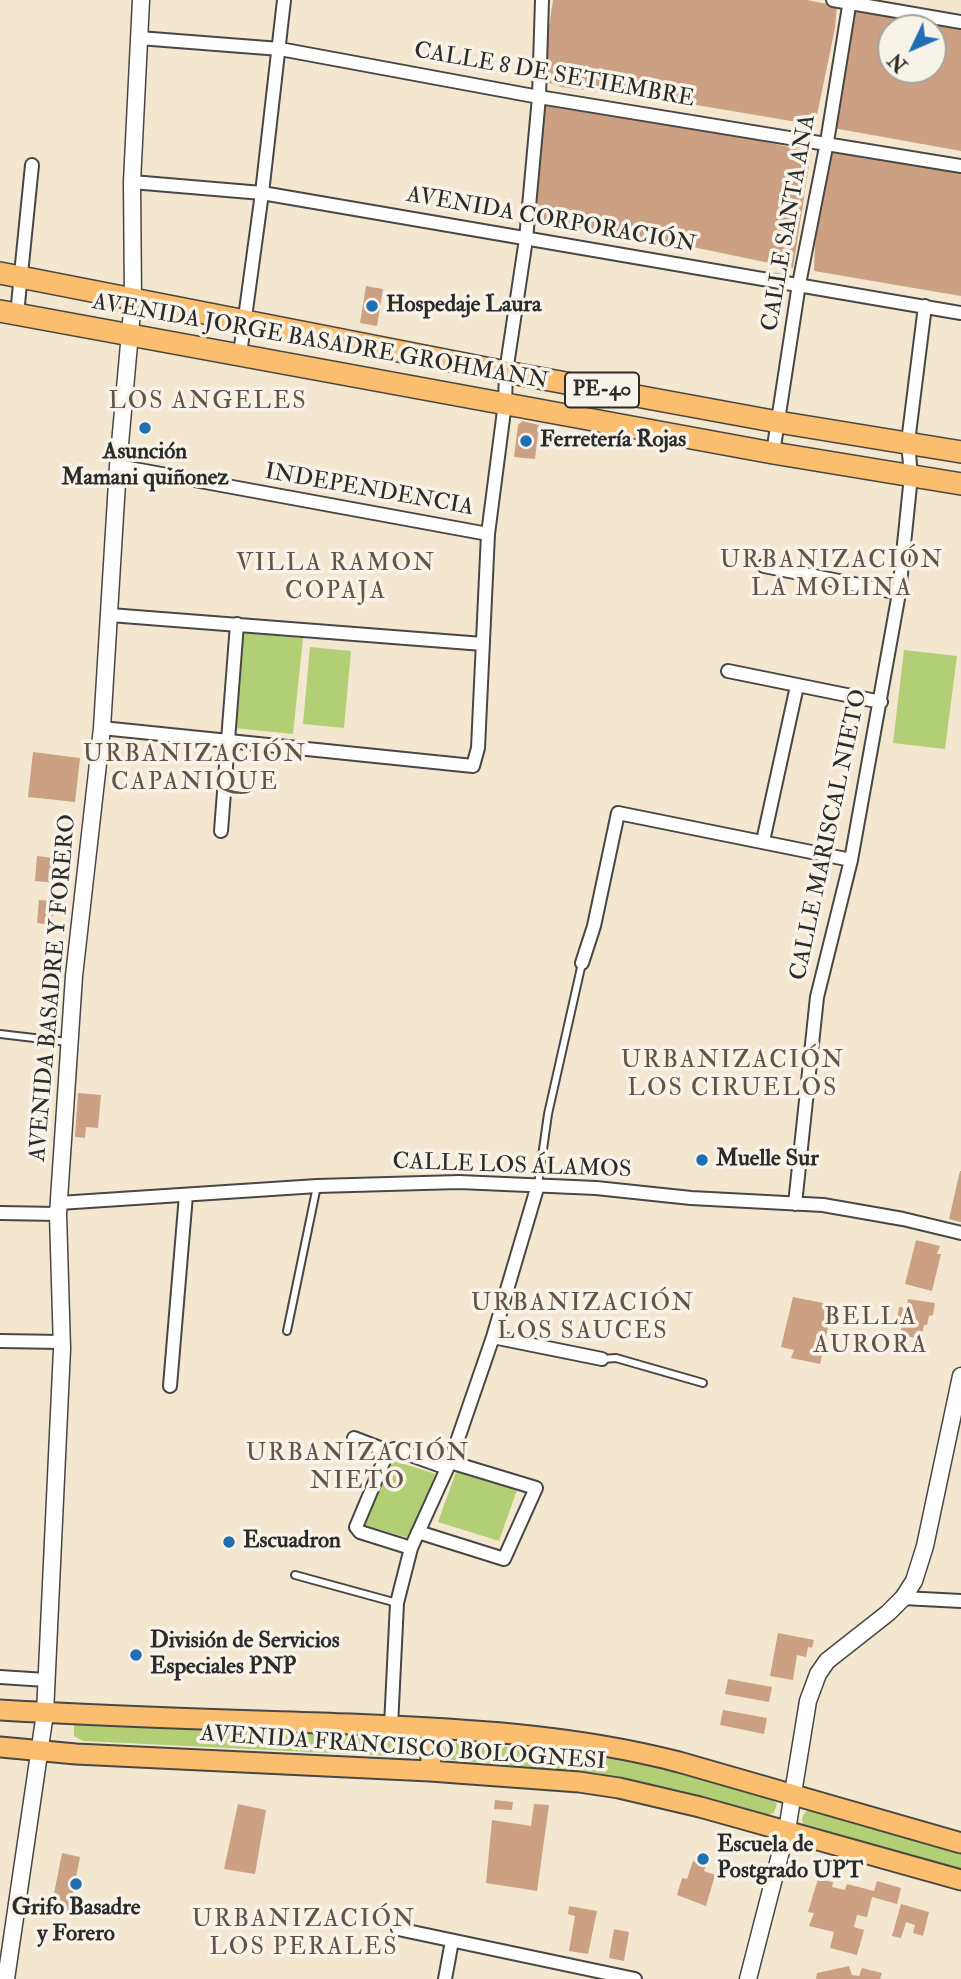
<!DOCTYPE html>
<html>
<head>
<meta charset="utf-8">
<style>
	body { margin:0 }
	#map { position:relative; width:961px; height:1979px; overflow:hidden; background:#f3e7d0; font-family:"IM FELL Double Pica",serif }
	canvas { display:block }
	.north { position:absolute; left:877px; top:14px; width:70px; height:70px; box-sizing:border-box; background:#f7f3e8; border:2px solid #a5a39c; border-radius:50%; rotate:226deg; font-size:19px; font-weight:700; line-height:28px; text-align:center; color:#2b2b2b }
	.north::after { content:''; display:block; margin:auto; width:24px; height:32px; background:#1f6fb2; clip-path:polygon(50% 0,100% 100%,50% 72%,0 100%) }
</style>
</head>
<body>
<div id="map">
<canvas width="961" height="1979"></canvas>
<div class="north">N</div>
</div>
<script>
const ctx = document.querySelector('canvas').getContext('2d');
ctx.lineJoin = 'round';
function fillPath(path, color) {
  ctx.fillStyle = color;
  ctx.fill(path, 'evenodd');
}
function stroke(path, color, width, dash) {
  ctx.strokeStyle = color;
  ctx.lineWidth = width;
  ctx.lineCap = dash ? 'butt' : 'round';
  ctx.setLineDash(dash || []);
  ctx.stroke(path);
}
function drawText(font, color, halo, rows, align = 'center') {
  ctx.font = font + ' "IM FELL Double Pica",serif';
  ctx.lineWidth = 7;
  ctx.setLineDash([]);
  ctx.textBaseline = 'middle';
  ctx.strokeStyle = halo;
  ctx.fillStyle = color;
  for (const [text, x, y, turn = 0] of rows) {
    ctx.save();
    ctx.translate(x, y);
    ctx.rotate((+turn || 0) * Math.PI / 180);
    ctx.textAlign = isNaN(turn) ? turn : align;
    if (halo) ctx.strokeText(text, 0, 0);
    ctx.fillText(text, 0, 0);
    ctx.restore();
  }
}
fillPath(new Path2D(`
	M244 633 303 638 293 734 234 728Z
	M310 647 351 651 344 728 303 724Z
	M904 650 957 656 945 749 893 743Z
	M388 1459 436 1474 409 1538 364 1525Z
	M456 1472 517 1490 499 1541 438 1522Z
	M77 1721 409 1737 417 1741 420 1747 414 1757 83 1741 74 1736V1724Z
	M450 1742 616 1756 769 1797 777 1804 774 1813 765 1815 598 1773 451 1760 445 1755V1748Z
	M808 1810 961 1851V1871L807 1829C800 1823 801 1815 808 1810Z`), '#b3cf76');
fillPath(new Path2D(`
	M553 0H807L837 6 835 28 815 125 661 99 561 87 541 80Z
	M854 8 961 25V151L833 128 840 99 845 55 849 45ZM891 28H933V70H891Z
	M546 103 722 132 811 152 793 268 655 239 534 222Z
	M828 152 859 154 961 174V296L814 271 815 245Z
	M366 286 383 289 377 326 360 323Z
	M522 421 539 425 535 459 514 457 518 425Z
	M33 752 80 758 75 802 28 797Z
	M37 856 61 859 59 883 35 881Z
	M39 900 56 901 51 925 37 923Z
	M78 1093 101 1095 98 1128 86 1127 85 1138 75 1137Z
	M960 1171H961V1222L949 1219Z
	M916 1240 940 1246 937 1254H941L932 1291 905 1284Z
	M793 1297 833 1305 820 1364 791 1358 794 1350 781 1347Z
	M908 1299 935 1303 933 1315 929 1316 927 1325H924L921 1339 900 1335 903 1321 897 1320 899 1307 906 1308Z
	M778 1633 814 1640 812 1648 808 1647 806 1657 797 1655 793 1680 770 1676Z
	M728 1679 772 1687 769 1702 725 1694Z
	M723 1710 767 1718 764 1734 720 1725Z
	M495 1800 513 1802 512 1810 494 1809Z
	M238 1804 266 1810 255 1874 224 1869Z
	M534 1804 549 1805 537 1891 486 1883 492 1820 531 1826Z
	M62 1853 80 1857 69 1913 51 1909Z
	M693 1861 706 1865 704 1871 715 1875 706 1906 677 1895 682 1878 687 1879Z
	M818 1879 833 1882 832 1887 845 1890 847 1884 874 1891 877 1881 901 1888 897 1904 872 1897 867 1917 857 1915 854 1927 864 1930 857 1955 830 1948 834 1932 809 1926 814 1913 808 1912Z
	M901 1904 929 1912 923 1936 913 1933 915 1925 906 1922 901 1938 892 1936Z
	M569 1906 597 1911 588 1954 569 1951 575 1916 568 1914Z
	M614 1929 629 1932 624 1961 609 1958Z
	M849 1966 852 1975 859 1976 862 1968 882 1973 880 1979H816L817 1973Z`), '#cca183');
const service = new Path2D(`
	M0 1034 68 1042
	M538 1185 548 1114 582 963
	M287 1331 317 1186
	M602 1359 616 1358 703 1383
	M295 1575 397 1603`);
const minor = new Path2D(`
	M833 0 961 22
	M139 38 280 49 539 97 961 166
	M132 182 262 193 961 313
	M17 314 32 165
	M240 354 262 193 284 0
	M773 453 799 284 827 142 850 0
	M118 466 488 534
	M764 566 899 593
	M110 615 483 644
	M728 671 881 702
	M102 728 473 766 478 748 488 534 505 403 506 372 526 239 539 97 542 0
	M221 831 237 624
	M763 841 797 686
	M582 963 594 926 618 813 851 860
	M59 1203 317 1186 459 1182 596 1188 691 1198 823 1205 903 1219 961 1233
	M795 1204 817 997 851 860 899 593 911 476 908 442 925 306
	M0 1213 58 1214
	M493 1337 602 1359
	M0 1341 62 1342
	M170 1386 186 1195
	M354 1438 388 1451 394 1449 447 1468
	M388 1451 356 1527 360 1532 411 1548
	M418 1532 504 1559 536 1488 450 1462
	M903 1598 961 1601
	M0 1677 46 1680
	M391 1726 397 1603 411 1548 450 1462 493 1337 538 1185
	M398 1929 635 1979
	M445 1979 452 1941`);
const tertiary = new Path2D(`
	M6 1979 45 1713 62 1349 58 1214 74 976 102 728 118 466 133 300 132 182 141 0
	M748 1979 788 1824 808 1701 818 1674 827 1661 888 1613 903 1598 914 1581 925 1546 961 1376`);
const primary = new Path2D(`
	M0 1710C117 1717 234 1720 351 1724 463 1729 571 1734 679 1762L961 1843
	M0 1747 76 1754 430 1771 579 1782 619 1788 700 1807 961 1880
	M430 1771 433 1729`);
const trunk = new Path2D(`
	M0 273 506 372 778 422 961 452
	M0 311 773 453 961 484`);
stroke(service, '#494744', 10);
stroke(minor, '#494744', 16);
stroke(tertiary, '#494744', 19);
stroke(primary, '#494744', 23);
stroke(trunk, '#494744', 24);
stroke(service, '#fff', 6);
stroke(minor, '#fff', 12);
stroke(tertiary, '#fff', 16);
stroke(primary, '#fbbd6e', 19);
stroke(trunk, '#fbbd6e', 21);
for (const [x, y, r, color] of [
	[372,306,7,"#1f6fb2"],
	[145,428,7,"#1f6fb2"],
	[526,441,7,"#1f6fb2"],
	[702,1160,7,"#1f6fb2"],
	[229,1542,7,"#1f6fb2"],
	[136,1655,7,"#1f6fb2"],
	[703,1859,7,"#1f6fb2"],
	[76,1884,7,"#1f6fb2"]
]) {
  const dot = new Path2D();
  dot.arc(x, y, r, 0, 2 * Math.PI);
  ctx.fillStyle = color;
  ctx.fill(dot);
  stroke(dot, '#f7f3e8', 2.5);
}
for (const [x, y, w] of [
	[602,390,74]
]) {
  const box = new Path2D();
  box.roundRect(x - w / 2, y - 17.5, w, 35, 5);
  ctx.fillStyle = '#f7f3e8';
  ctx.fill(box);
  stroke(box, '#2b2b2b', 2);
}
drawText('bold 21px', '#2b2b2b', null, [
	["PE-40",602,390]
]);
drawText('23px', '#2b2b2b', '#f7f3e8', [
	["CALLE 8 DE SETIEMBRE",554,76,10],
	["AVENIDA CORPORACIÓN",551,221,10],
	["CALLE SANTA ANA",790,223,-80],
	["AVENIDA JORGE BASADRE GROHMANN",320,343,10],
	["INDEPENDENCIA",369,491,10],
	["CALLE MARISCAL NIETO",830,835,-78],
	["AVENIDA BASADRE Y FORERO",54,988,-85],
	["CALLE LOS ÁLAMOS",512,1167,2],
	["AVENIDA FRANCISCO BOLOGNESI",403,1749,4]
]);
drawText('bold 23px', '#2b2b2b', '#f7f3e8', [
	["Hospedaje Laura",386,306],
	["Ferretería Rojas",540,441],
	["Asunción",145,453,"center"],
	["Mamani quiñonez",145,479,"center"],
	["Muelle Sur",716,1160],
	["Escuadron",243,1542],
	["División de Servicios",150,1642],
	["Especiales PNP",150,1668],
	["Escuela de",717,1846],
	["Postgrado UPT",717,1872],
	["Grifo Basadre",76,1909,"center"],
	["y Forero",76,1935,"center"]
], 'left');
ctx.letterSpacing = '2px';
drawText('24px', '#63544a', '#f7f3e8', [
	["LOS ANGELES",208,403],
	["URBANIZACIÓN",832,562],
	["LA MOLINA",832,590],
	["VILLA RAMON",336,565],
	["COPAJA",336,593],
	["URBANIZACIÓN",195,756],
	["CAPANIQUE",195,784],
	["URBANIZACIÓN",733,1062],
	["LOS CIRUELOS",733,1090],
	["URBANIZACIÓN",583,1305],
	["LOS SAUCES",583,1333],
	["BELLA",871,1319],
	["AURORA",871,1347],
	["URBANIZACIÓN",358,1455],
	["NIETO",358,1483],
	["URBANIZACIÓN",304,1921],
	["LOS PERALES",304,1949]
]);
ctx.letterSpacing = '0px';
</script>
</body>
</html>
